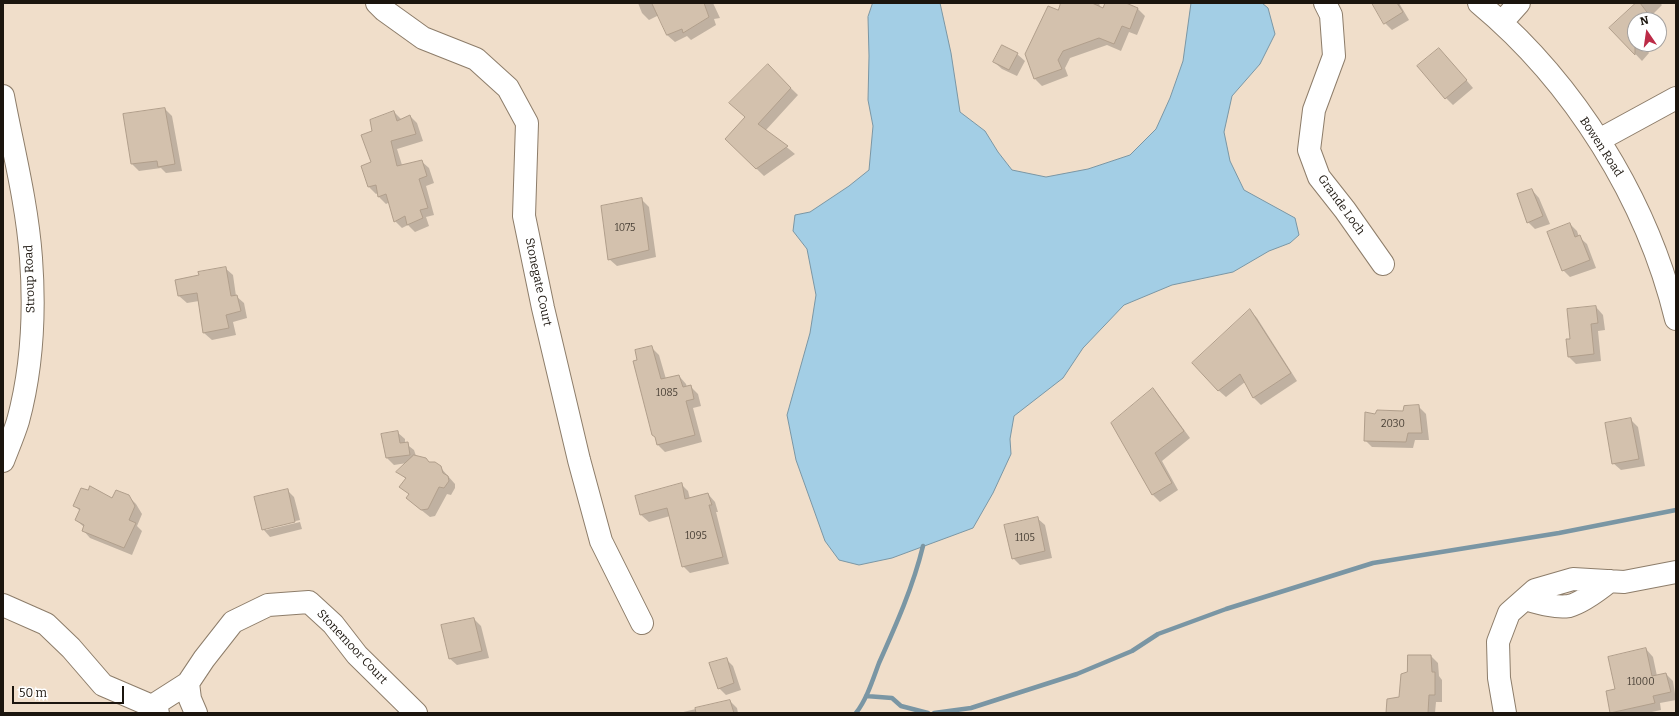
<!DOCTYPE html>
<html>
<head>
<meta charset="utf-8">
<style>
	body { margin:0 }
	#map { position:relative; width:1679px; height:716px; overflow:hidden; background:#f0deca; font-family:Bitter,serif }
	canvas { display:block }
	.frame { position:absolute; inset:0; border:4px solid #1b150e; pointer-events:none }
	.north { position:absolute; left:1627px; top:12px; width:40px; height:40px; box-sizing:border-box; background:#fff; border:1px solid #a4a19f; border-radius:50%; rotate:347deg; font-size:11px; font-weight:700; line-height:16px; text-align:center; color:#1b150e }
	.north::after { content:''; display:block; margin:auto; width:14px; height:18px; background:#bc2b47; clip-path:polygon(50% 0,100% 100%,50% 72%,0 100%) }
	.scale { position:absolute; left:12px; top:686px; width:112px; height:18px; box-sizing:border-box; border:2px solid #1b150e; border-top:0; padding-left:5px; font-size:12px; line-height:14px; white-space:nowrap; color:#1b150e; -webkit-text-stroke:3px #fff; paint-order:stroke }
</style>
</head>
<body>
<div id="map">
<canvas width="1679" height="716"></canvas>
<div class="frame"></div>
<div class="north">N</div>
<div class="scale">50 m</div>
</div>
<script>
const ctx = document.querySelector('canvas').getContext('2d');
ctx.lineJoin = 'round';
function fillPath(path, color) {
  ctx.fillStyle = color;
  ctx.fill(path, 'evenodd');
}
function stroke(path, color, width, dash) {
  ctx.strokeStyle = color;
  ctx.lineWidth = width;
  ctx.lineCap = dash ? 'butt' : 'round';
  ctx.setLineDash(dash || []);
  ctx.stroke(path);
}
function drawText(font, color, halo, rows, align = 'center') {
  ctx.font = font + ' Bitter,serif';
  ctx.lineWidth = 4;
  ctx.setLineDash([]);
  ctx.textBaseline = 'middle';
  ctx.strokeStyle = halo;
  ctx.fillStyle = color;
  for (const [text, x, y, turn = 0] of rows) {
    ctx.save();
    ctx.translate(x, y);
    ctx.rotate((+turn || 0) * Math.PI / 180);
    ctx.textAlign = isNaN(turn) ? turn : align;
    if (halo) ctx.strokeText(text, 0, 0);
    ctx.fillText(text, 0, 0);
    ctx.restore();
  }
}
const water = new Path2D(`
	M873 3H940L951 53 960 112 985 131 998 152 1012 170 1046 177 1088 169 1130 155 1156 129 1170 98 1183 61 1191 3H1262L1268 8 1275 34 1260 64 1232 96 1224 132 1230 161 1244 190 1295 218 1299 235 1290 243 1269 251 1233 272 1172 285 1124 305 1083 348 1063 378 1014 416 1010 439 1011 454 993 493 973 528 892 558 859 565 839 560 825 541 796 460 787 415 810 333 816 295 807 249 793 231 795 215 810 212 849 186 869 170 873 126 868 100 869 56 868 17Z`);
fillPath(water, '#a3cee5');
stroke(water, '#7a96a4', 1);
fillPath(new Path2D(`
	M638 3H713L720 18 714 19 716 25 691 40 687 36 675 42 667 35 659 15 649 20 642 13Z
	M1075 3H1099L1103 17 1109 3H1123L1138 9 1145 16 1137 35 1129 32 1121 51 1107 45 1070 58 1065 68 1068 76 1042 86 1035 79 1058 12Z
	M1373 3H1399L1409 20 1392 30 1385 23Z
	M1635 3H1660L1662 5 1651 16 1654 20H1635V44H1650L1646 48 1649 53 1642 61 1611 28 1636 4Z
	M1659 27 1663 32 1659 36Z
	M1017 54 1025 61 1017 76 1002 69 994 62Z
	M1446 56 1473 88 1453 105 1446 98Z
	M768 66 798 95 766 130 795 154 764 176 726 139 746 118 730 103Z
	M165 109 172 116 182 171 166 173 161 168 139 171 132 164Z
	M394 112 402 120 410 116 417 123 423 141 397 149 402 165 421 161 429 168 434 183 426 186 434 215 426 217 429 226 415 232 408 225 402 228 395 221 390 202 386 204 379 197 378 193 376 194 369 187 363 166 372 163 373 132Z
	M1532 190 1539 198 1550 224 1535 229 1528 222Z
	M641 199 649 207 656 257 617 266 609 259Z
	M1570 224 1577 231 1579 237 1587 244 1596 268 1570 277 1563 270Z
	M225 268 233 275 236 296 244 303 247 318 233 322 236 335 212 340 204 333 199 301 187 303 179 296 176 281 200 276Z
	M1596 307 1603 315 1605 330 1598 331 1601 361 1576 364 1569 357 1571 340Z
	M1250 310 1257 318 1297 381 1261 405 1254 398 1245 382 1226 397 1218 390Z
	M652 348 659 355 666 379 679 376 686 384 687 387H691L698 394 701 406 693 408 702 442 665 452 658 445 639 360Z
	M1153 389 1160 397 1190 438 1162 461 1178 490 1160 502 1153 495 1113 424Z
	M1418 406 1426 414 1429 440H1415L1413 448 1372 447 1365 440 1376 415 1403 412Z
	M1631 420 1638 427 1645 466 1621 470 1613 463Z
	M397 432 405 439V443L414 450 416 456 440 467 455 484V488L451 495 447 494 435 516 430 517 415 505 410 495 401 487 406 479 398 472 407 463 394 465 387 458Z
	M681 484 688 491 690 499 708 494 715 502 718 512H716L729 564 690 573 683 566 670 516 649 522 641 515Z
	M287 490 294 497 300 520 266 528V530L300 522 302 529 270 537 263 529Z
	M128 496 136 504 142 514 137 526 142 531 132 555 90 538 83 530 84 527 76 520 80 511 75 506Z
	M1037 518 1045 525 1052 558 1020 565 1013 558Z
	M474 619 481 626 489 658 457 665 449 658Z
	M1646 649 1653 657 1657 676 1666 674 1673 681 1676 700 1660 703 1661 710 1647 713H1612L1616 690Z
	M1409 656H1431L1438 663 1439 676 1442 680V702H1436L1435 713H1388L1400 698 1408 673Z
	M726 659 733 666 741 690 726 695 719 688Z
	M730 701 737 708 738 713H679Z`), '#0003');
stroke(new Path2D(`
	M866 696 892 698 901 706 928 713
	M856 713C867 699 873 679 879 663 896 625 913 587 923 546
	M934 713 971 708 1077 674 1132 651 1158 634 1226 609 1373 563 1559 533 1676 510`), '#7a96a4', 4.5);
const building = new Path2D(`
	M652 3H704L709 17 683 33 682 29 667 35Z
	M1061 3H1092L1103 8 1105 3H1126L1138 8 1130 29 1122 26 1114 44 1099 38 1063 51 1058 60 1062 69 1034 79 1025 54 1048 6 1058 10Z
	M1372 3H1397L1403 12 1384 24Z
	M1636 3H1640L1653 20H1635V55L1609 28Z
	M1002 45 1018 53 1009 70 993 62Z
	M1439 48 1467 80 1445 99 1417 66Z
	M768 64 791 88 758 124 788 146 756 169 725 139 745 117 729 103Z
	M165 108 175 164 158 167 157 161 131 164 123 114Z
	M394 111 397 121 410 115 416 134 391 141 397 166 422 160 427 176 419 179 428 208 420 210 423 218 407 225 405 216 394 222 386 194 378 197 376 185 368 187 361 166 371 162 361 135 372 131 370 120Z
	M1532 189 1543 216 1527 223 1517 194Z
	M642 198 649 250 608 260 601 206Z
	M1570 223 1575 237 1580 235 1590 260 1562 271 1547 232Z
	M226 267 231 296 237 295 241 311 226 315 229 328 203 333 197 293 178 296 175 280 199 275 198 272Z
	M1596 306 1598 323 1591 324 1594 354 1568 357 1566 339H1570L1567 309Z
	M1250 309 1291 373 1253 398 1240 374 1218 391 1192 363Z
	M652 346 661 379 679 375 683 387 691 385 694 399 686 401 695 435 657 445 655 437 652 435 633 361 637 360 635 350Z
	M1153 388 1184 431 1155 453 1172 483 1152 495 1111 423Z
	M1419 405 1422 433H1408L1406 442 1364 441 1365 412 1375 414 1377 410 1403 411 1404 406Z
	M1631 418 1639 459 1612 464 1605 423Z
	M398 431 400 443 408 442 410 455 386 458 381 434Z
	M414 455 426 458 429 462H435L441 466 443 473 448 476 449 481 444 488 439 487 428 509 421 510 406 498 409 494 399 487 406 478 396 472Z
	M682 483 685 499 708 493 712 505H709L723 557 682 567 667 508 640 515 635 496Z
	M90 486 112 498 116 490 129 495 135 506 129 520 136 523 124 548 82 531 84 525 75 520 80 509 73 506 81 488 88 490Z
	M288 489 295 522 262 530 254 497Z
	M1038 517 1045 551 1012 559 1004 525Z
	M474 618 482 651 449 659 441 625Z
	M1646 648 1652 676 1666 673 1671 692 1653 696 1655 703 1610 713 1606 691 1615 689 1608 657Z
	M1408 655H1431L1432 672H1435V695H1429L1428 713H1386L1387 699 1399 697 1401 674 1407 672Z
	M727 658 734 683 718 689 709 663Z
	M730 700 734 713H696L695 708Z`);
fillPath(building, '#d3c1ad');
stroke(building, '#b09e8b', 1);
const minor = new Path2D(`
	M377 3 384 10 423 38 476 59 508 88 527 123 524 216 543 308 579 460 601 541 642 623
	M1325 3 1331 15 1334 56 1314 110 1309 150 1319 177 1345 210 1383 264
	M1479 3C1574 82 1647 199 1676 319
	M1502 22 1519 3
	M3 96C13 149 27 203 31 258 35 312 32 369 18 421 14 434 8 448 3 461
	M1599 140 1676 98
	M1525 599C1539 603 1555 608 1569 606 1581 603 1600 589 1610 581
	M3 605 46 624 71 648 103 685 152 706 158 713
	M188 683 190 699 196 713
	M152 706 188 683 204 659 233 622 268 605 309 602 333 624 357 655 416 713
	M1505 713 1499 678 1498 642 1509 613 1535 590 1573 579 1624 582 1676 572`);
stroke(minor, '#8d7d6a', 24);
stroke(minor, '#fff', 22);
drawText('10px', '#494036', null, [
	["1075",625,228],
	["1085",667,393],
	["2030",1393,424],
	["1095",696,536],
	["1105",1025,538],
	["11000",1641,682]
]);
drawText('12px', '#1b150e', '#fff', [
	["Bowen Road",1601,147,57],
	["Grande Loch",1341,205,54],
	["Stroup Road",30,279,-92],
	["Stonegate Court",538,282,78],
	["Stonemoor Court",352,647,47]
]);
</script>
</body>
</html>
